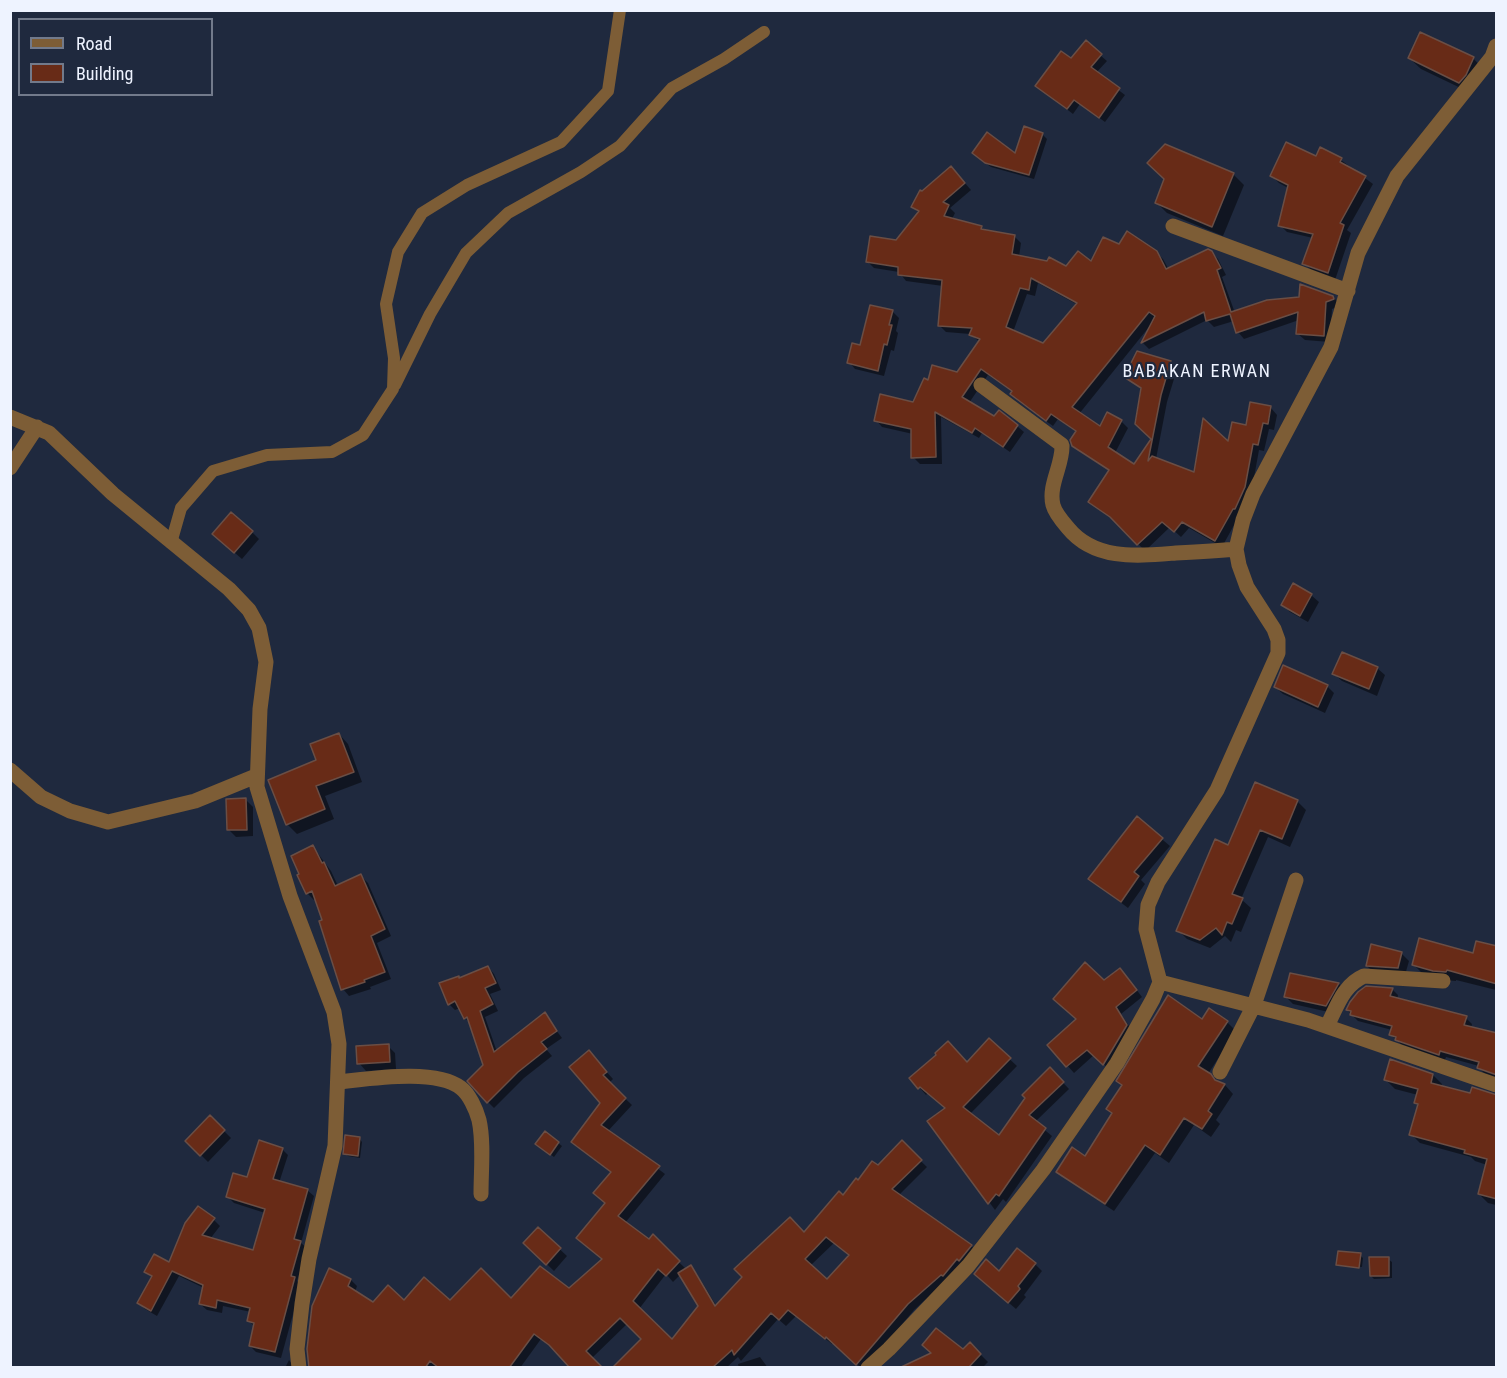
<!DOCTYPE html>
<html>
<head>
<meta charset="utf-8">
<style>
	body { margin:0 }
	#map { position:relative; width:1507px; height:1378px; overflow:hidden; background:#1f293e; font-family:"Roboto Condensed",sans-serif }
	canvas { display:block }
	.frame { position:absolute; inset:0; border:12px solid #eef3ff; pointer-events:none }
	.legend { position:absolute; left:18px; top:18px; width:195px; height:78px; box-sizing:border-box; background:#1f293e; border:2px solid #727a8b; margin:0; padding:8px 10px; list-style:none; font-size:18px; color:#eef3ff }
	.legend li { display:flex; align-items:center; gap:12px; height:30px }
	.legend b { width:30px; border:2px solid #727a8b }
</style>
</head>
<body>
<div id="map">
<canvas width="1507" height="1378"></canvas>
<div class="frame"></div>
<ul class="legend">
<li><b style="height:8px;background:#7d5d36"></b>Road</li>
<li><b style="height:16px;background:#682b17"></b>Building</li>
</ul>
</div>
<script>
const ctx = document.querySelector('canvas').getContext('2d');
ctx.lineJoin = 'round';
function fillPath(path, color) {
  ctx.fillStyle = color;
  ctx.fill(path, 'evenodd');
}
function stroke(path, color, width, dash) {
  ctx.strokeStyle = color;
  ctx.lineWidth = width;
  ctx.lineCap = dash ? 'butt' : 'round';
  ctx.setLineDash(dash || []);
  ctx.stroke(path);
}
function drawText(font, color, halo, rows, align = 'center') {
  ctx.font = font + ' "Roboto Condensed",sans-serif';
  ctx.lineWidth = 4.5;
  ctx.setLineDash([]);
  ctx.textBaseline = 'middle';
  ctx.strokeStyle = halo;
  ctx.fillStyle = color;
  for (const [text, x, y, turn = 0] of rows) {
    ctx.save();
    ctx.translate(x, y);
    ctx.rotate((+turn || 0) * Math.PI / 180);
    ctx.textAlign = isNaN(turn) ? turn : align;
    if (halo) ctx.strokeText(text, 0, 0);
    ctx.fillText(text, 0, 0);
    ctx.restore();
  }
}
fillPath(new Path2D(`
	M1086 43 1107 61 1096 73 1125 95 1105 122 1080 104 1073 114 1037 86 1071 60Z
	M1409 58H1473L1484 70 1471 93 1421 69Z
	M1042 134 1047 139 1034 179 991 167 978 158 1015 155Z
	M1165 146 1233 174 1244 185 1223 236 1167 213 1156 202 1166 179Z
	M1316 158 1341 160 1373 184 1347 230 1351 233 1335 280 1312 271 1304 263 1313 238 1287 232 1280 225 1288 188 1279 183 1272 176Z
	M957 174 971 190 950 208 955 213 952 219 982 228 985 231 1014 236 1021 243 1019 257 1066 268 1092 263 1119 246 1156 252 1163 259 1169 270 1211 252 1218 259 1226 275 1222 277 1235 313 1333 297 1340 304V306L1332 309 1330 342 1305 340 1298 334 1299 320 1244 339 1238 332 1234 321 1214 327 1207 320 1149 349 1143 343 1149 327 1079 414 1101 429 1121 421 1128 428 1115 453 1135 466 1153 439 1136 423 1142 390 1126 376 1170 362 1177 369 1167 402 1156 459 1195 474 1247 427 1251 404 1271 408 1277 415 1274 430 1269 429 1264 451 1259 450 1251 494 1222 547 1189 528 1181 537 1170 527 1145 551 1118 523 1090 502 1110 471 1080 452 1073 445 1077 432 1058 419 1053 426 1018 401 1012 394 1013 392 988 375 969 403 995 418 1017 426 1024 432 1010 452 982 433 979 438 941 417 942 464H920L913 457V434L882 427 876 420 914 404 929 382 957 374 980 342 970 334 946 332 939 325 943 286 906 281 899 272 874 268 868 262 897 242 919 213 913 207ZM1038 283 1078 305 1044 345 1013 332 1027 294 1035 296Z
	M892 311 899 318 896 331 898 333 894 351 891 350 884 376 855 369 849 362Z
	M252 532 259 539 242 559 221 541Z
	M1311 595 1319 602 1308 622 1290 612 1283 605Z
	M1377 668 1385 675 1377 696 1342 681 1334 674Z
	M1327 686 1334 693 1325 713 1283 694 1275 687Z
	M339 734 348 744 362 782 325 796 334 819 297 834 287 824 318 761Z
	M245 799 253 807V836L236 837 228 829Z
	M1297 801 1306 810 1290 847 1268 837 1241 899 1251 908 1241 932 1236 930 1231 942 1225 936 1210 948 1187 939 1178 930 1229 847Z
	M1137 818 1170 846 1141 880 1145 884 1128 908 1090 879Z
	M313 847 331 871 338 886 361 876 368 883 391 936 377 943 391 979 370 987 371 989 349 996 343 989 317 899 314 900 307 893Z
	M1496 948V990L1456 980V981L1444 980 1423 974 1413 964 1474 954Z
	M1402 954 1409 961 1405 975 1374 973 1367 966Z
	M488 967 494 974 501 990 490 994 498 1011 485 1017 497 1052 544 1014 562 1038 546 1049 552 1056 524 1078 494 1108 488 1102 485 1066 471 1024 465 1018 460 1008 455 1010 449 1004 460 979Z
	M1291 974 1339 984 1346 992 1333 1013 1293 1004 1286 997Z
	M1126 976 1142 997 1121 1014 1133 1032 1110 1070 1094 1055 1074 1073 1049 1045 1078 1020 1104 982Z
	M1392 989 1398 995 1397 1000 1466 1018 1472 1024 1471 1028 1496 1035V1078L1485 1074 1479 1068V1066L1446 1057 1445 1060 1403 1046 1391 1035 1392 1030 1358 1021 1347 1010Z
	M1202 1021 1227 1022 1236 1031 1208 1074 1217 1083 1225 1085 1233 1094 1216 1120 1220 1124 1211 1137 1194 1125 1169 1163 1155 1153 1114 1211 1067 1180 1058 1171 1085 1158Z
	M989 1040 1017 1066 970 1114 999 1137 1050 1069 1069 1089 1035 1122 1052 1136 1006 1202 1003 1199 995 1210 930 1122 947 1109 928 1093 926 1095 911 1078 967 1064Z
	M388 1046 395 1053 396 1069 366 1071 359 1063Z
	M595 1059 613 1079 609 1083 632 1105 608 1131 665 1174 625 1223 650 1241 653 1237 687 1270 691 1267 697 1274 717 1307 804 1234 858 1182 878 1167 902 1143 927 1167 898 1196 971 1246 978 1252 914 1310 866 1368H861L834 1342 832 1344 796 1316 786 1326 778 1319 741 1361 738 1357 726 1368H623L643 1339 628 1323 592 1358 556 1351 541 1339 520 1368H309L308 1349 351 1280 357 1286 355 1292 374 1304 511 1300 569 1290 604 1260 606 1203 612 1172 580 1148 602 1103ZM834 1243 850 1256 827 1281 810 1266ZM666 1274 673 1282 681 1274 699 1307 673 1341 639 1309Z
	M1433 1075 1442 1084 1441 1087 1496 1107V1205L1488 1203 1479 1194 1487 1165 1475 1161 1471 1157 1420 1143 1411 1134 1419 1106 1416 1103 1418 1095 1395 1089 1386 1080Z
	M210 1117 231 1138 208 1162 187 1141Z
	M545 1133 562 1146 554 1157 540 1147Z
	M359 1138 362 1142 360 1158 348 1156 345 1153Z
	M282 1149 288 1155 279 1183 307 1190 314 1196 301 1243 307 1248 297 1281 301 1285 281 1358 256 1352 250 1346 255 1327 249 1321 251 1312 223 1306 222 1313 207 1310 200 1304 204 1288 179 1276 157 1316 145 1309 139 1303 153 1278 146 1271 170 1264 214 1220 220 1226 210 1239 254 1252 265 1213 234 1203 228 1197Z
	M538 1229 567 1256 554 1271 525 1243Z
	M1360 1255 1363 1258 1362 1267 1338 1265Z
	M1388 1259 1392 1262V1278L1374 1279 1371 1276Z
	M1035 1264 1042 1271 1024 1295 1026 1297 1016 1309 983 1281 999 1273Z
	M970 1344 988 1362 982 1368H907L963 1351Z
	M760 1357 768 1368H739L738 1364Z
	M289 1360 294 1366V1368H285Z`), '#0007');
const building = new Path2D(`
	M1420 32 1474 57 1466 75 1459 83 1408 58Z
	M1086 40 1102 54 1091 67 1120 88 1099 118 1074 100 1067 109 1035 86 1061 51 1071 58Z
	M1024 126 1043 133 1029 175 985 163 972 153 987 132 1015 153Z
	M1286 142 1316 156 1320 147 1342 158 1340 162 1366 176 1340 223 1344 225 1328 273 1302 264 1313 234 1278 226 1288 185 1270 176Z
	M1165 144 1234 173 1212 227 1155 203 1164 179 1147 163Z
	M951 166 965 183 943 202 949 205 944 216 982 226 981 229 1015 235 1012 254 1047 261 1049 257 1066 266 1078 251 1091 261 1103 237 1119 244 1127 231 1157 251 1166 269 1208 249 1212 251 1221 268 1217 270 1231 312 1267 300 1299 297 1300 284 1333 296 1334 299 1326 302 1324 336 1296 334 1298 312 1236 333 1230 314 1206 321 1204 312 1141 343 1155 316 1149 312 1072 407 1100 426 1107 412 1122 420 1108 447 1134 464 1151 439 1135 424 1141 388 1124 377 1137 351 1171 361 1161 395 1148 461 1152 456 1194 472 1203 418 1228 441 1232 422 1246 425 1250 402 1271 406 1268 424 1263 423 1258 445 1253 444 1245 487 1235 509H1233L1215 541 1182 522 1174 532 1162 522 1137 545 1110 517 1088 502 1109 470 1072 446 1070 440 1076 431 1051 414 1046 421 1010 394 1012 391 981 369 962 397 994 416 999 410 1018 425 1003 447 975 428 972 433 935 412 936 457 911 458V429L874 421 880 394 913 402 924 378 928 380 932 365 957 372 980 339 969 335 972 328 938 326 942 280 898 275V267L866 262 870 236 896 240 919 211 911 207 920 190 922 191ZM1031 278 1077 303 1043 343 1006 327 1020 288 1029 290Z
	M870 305 893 310 889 325H892L887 345 884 344 878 371 847 363 852 343 860 345Z
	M231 512 253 531 234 553 212 534Z
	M1293 583 1312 594 1300 616 1281 605Z
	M1342 652 1378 667 1369 689 1332 674Z
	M1283 665 1328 685 1318 707 1274 687Z
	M339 733 354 772 316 786 325 809 286 825 268 780 316 760 310 744Z
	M1255 782 1298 800 1282 839 1260 830 1232 894 1243 898 1232 924 1227 922 1222 935 1216 928 1200 940 1176 931 1215 839 1228 845Z
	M246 798 247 830H227L226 799Z
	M1137 816 1163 838 1134 872 1139 876 1121 902 1088 879Z
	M313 845 322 863 324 862 335 886 361 874 385 929 371 936 385 972 364 980 365 982 341 990 319 921 322 920 312 891 306 894 297 875 299 874 291 856Z
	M1419 938 1473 953 1476 941 1497 946V984L1447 970 1446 972 1433 971 1412 965Z
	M1371 944 1402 952 1398 968 1366 966Z
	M1085 962 1104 980 1120 968 1137 990 1116 1007 1127 1025 1103 1065 1087 1050 1066 1067 1047 1045 1076 1019 1053 999Z
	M488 966 496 983 485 988 493 1004 480 1011 494 1052 545 1012 557 1031 541 1042 547 1049 518 1072 487 1103 467 1081 483 1065 467 1017 464 1019 455 1001 448 1005 439 983 459 976V978Z
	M1290 973 1339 983 1326 1006 1284 997Z
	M1366 986 1393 988 1390 996 1467 1016 1464 1025 1497 1033V1075L1477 1068 1479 1062 1440 1051 1439 1055 1395 1040 1396 1037 1389 1035 1392 1026 1350 1015 1351 1011 1346 1010 1350 1002 1358 992Z
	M1168 995 1202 1019 1209 1008 1228 1021 1198 1066 1211 1074 1215 1080 1225 1084 1208 1111 1212 1114 1202 1129 1184 1118 1160 1155 1145 1145 1105 1204 1056 1172 1072 1147 1085 1156 1112 1113 1106 1109 1122 1085 1116 1081Z
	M989 1038 1011 1058 963 1107 999 1135 1025 1098 1022 1095 1050 1067 1064 1082 1029 1115 1046 1128 999 1196 996 1194 988 1204 927 1121 945 1108 920 1087 918 1089 909 1078 936 1055 935 1053 948 1041 967 1062Z
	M389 1044 390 1062 357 1064 356 1046Z
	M589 1050 607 1072 603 1075 626 1098 601 1125 660 1166 618 1216 649 1239 653 1234 680 1261 666 1276 658 1269 633 1301 672 1339 698 1306 678 1273 691 1265 715 1306 742 1277 734 1269 790 1217 804 1232 839 1191 843 1195 856 1178 858 1180 872 1161 878 1165 902 1140 922 1160 892 1189 972 1245 959 1261 957 1259 943 1276 941 1275 908 1304 856 1365 826 1337 825 1339 788 1310 779 1320 771 1313 734 1355 732 1350 712 1368H612L641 1339 620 1318 586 1351 603 1368H570L549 1345 534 1334 509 1368H439L430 1361 425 1368H309L307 1349 312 1306 329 1268 351 1279 348 1286 373 1302 388 1285 404 1300 424 1277 450 1300 481 1268 511 1298 540 1266 569 1288 602 1259 576 1238 605 1203 593 1193 611 1172 571 1142 600 1103 569 1067ZM826 1237 849 1255 827 1279 805 1259Z
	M1390 1059 1433 1074 1431 1083 1470 1093 1472 1087 1497 1095V1199L1478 1194 1487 1159 1464 1153 1465 1150 1409 1135 1418 1104 1414 1103 1418 1089 1384 1080Z
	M210 1115 225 1130 200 1156 185 1141Z
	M545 1131 559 1142 550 1155 535 1144Z
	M345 1135 360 1137 358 1156 343 1154Z
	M259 1140 283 1148 273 1179 308 1189 294 1239 301 1241 291 1276 295 1277 275 1352 249 1346 254 1323 247 1321 250 1308 217 1300 216 1308 199 1304 203 1285 172 1271 151 1311 137 1303 152 1276 144 1272 154 1254 169 1262 185 1223 198 1206 215 1218 202 1235 253 1250 265 1209 226 1197 233 1173 247 1177Z
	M538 1227 561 1248 546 1265 523 1243Z
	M1017 1248 1036 1263 1018 1286 1020 1289 1008 1303 974 1274 986 1259 999 1271Z
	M1338 1251 1361 1253 1359 1268 1336 1265Z
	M1369 1257H1389V1276H1370Z
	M936 1328 963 1349 970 1342 981 1354 968 1368H899L931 1353 922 1345Z`);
fillPath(building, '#682b17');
stroke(building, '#6a4e45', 1.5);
stroke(new Path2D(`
	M395 385 430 314 466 253 508 213 581 172 620 146 672 88 724 59 764 32
	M171 543 181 508 213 471 267 455 332 452 363 435 393 389 394 358 386 304 398 252 422 213 467 185 561 142 608 91 620 10`), '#7d5d36', 12);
stroke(new Path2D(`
	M1173 226 1348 291
	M981 385 1062 445C1063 465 1048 485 1053 505 1055 513 1062 521 1068 528 1095 561 1138 556 1176 553 1196 552 1216 551 1236 549
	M10 417 49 433 113 494 229 589 249 610 259 628 266 662 260 709 257 787 290 896 334 1012 339 1044 335 1146 309 1259 302 1304 297 1349 299 1368
	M10 468 37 427
	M10 770 41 797 70 811 108 822 195 801 256 776
	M1160 982 1308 1020 1496 1085
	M1327 1026C1337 1007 1343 985 1364 976L1443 981
	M1220 1072 1254 1005 1296 880
	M338 1082C369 1079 435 1068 461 1088 469 1094 476 1109 479 1120 484 1142 481 1170 481 1194
	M868 1368 889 1349 968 1266 1043 1170 1117 1063 1153 999 1160 982 1146 929 1148 905 1158 882 1217 790 1278 653V640L1274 629 1247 587 1239 565 1236 549 1243 520 1253 494 1331 347 1358 253 1397 176 1492 57 1496 46`), '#7d5d36', 15);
ctx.letterSpacing = '1.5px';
drawText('18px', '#eef3ff', '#1f293e', [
	["BABAKAN ERWAN",1197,372]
]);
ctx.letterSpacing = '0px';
</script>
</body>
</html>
